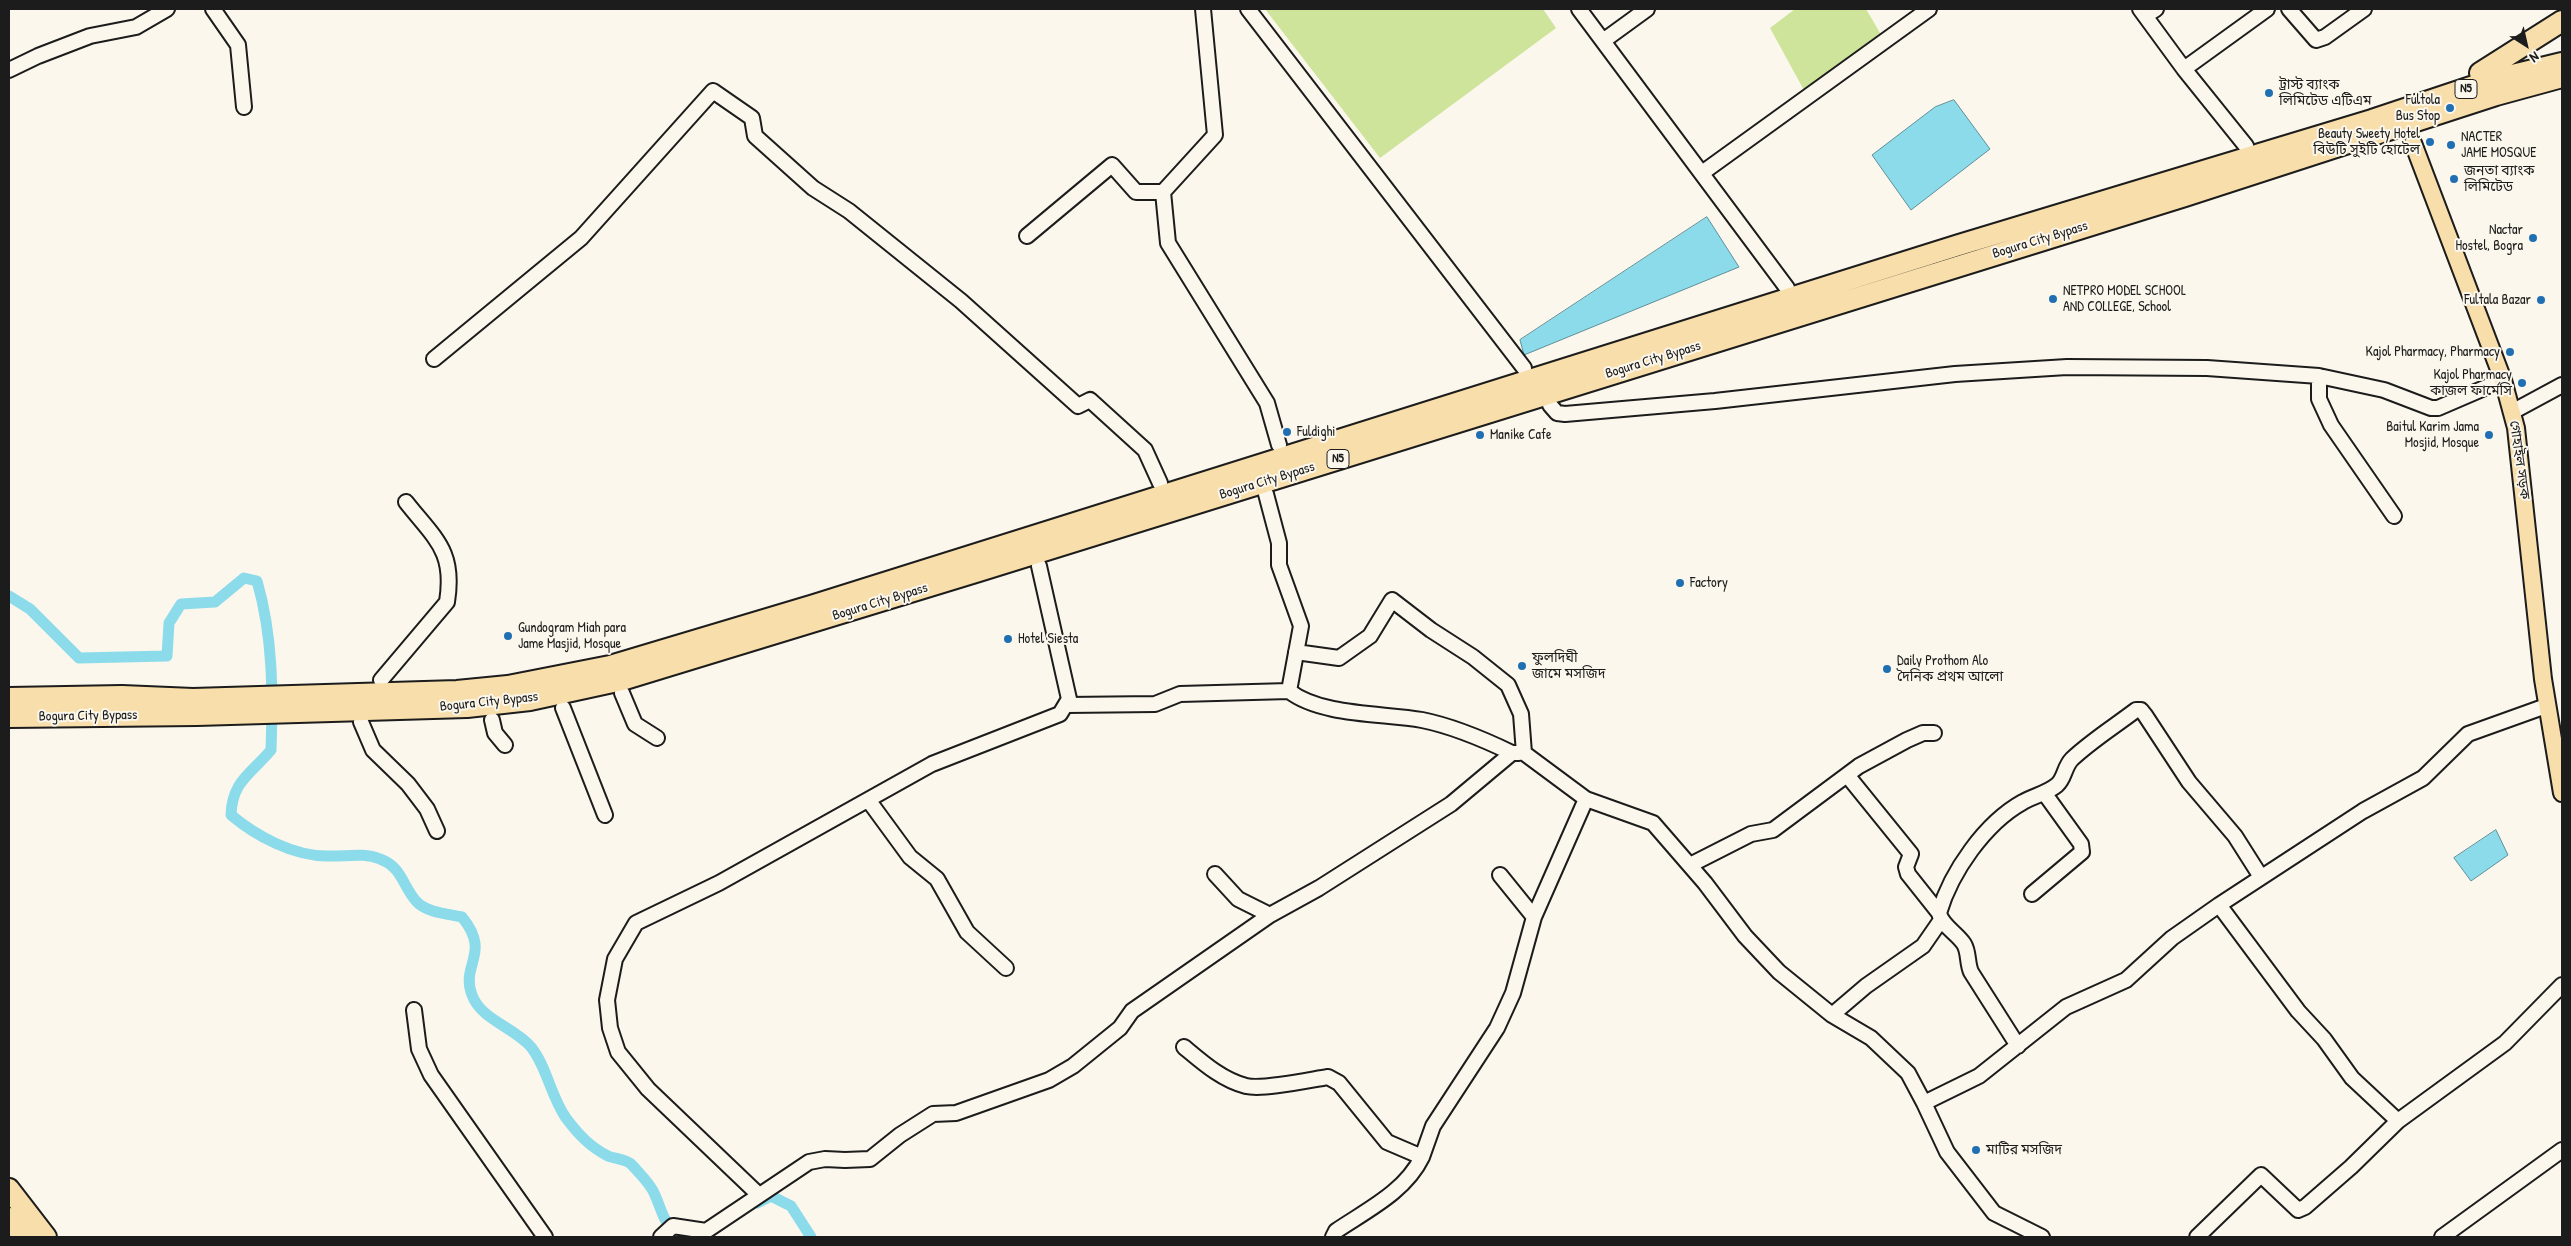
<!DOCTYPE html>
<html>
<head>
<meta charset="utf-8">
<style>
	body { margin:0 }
	#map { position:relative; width:2571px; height:1246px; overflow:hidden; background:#fbf7ec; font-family:"Patrick Hand",sans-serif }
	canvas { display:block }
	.frame { position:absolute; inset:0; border:10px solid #1c1c1c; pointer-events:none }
	.north { position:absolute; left:2501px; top:20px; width:50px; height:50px; -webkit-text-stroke:4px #fbf7ec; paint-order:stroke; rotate:145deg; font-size:14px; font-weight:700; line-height:20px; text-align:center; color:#1c1c1c }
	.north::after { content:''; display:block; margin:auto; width:18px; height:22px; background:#1c1c1c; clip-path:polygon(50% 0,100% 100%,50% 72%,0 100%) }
</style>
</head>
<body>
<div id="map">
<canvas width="2571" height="1246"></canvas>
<div class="frame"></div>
<div class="north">N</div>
</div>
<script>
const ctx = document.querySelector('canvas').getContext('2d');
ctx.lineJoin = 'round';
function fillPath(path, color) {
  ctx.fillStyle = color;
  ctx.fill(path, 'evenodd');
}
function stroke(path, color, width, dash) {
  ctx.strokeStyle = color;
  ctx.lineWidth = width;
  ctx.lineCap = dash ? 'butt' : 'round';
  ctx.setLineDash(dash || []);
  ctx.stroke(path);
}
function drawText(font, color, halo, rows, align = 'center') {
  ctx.font = font + ' "Patrick Hand","Noto Sans Bengali",sans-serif';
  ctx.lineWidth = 4;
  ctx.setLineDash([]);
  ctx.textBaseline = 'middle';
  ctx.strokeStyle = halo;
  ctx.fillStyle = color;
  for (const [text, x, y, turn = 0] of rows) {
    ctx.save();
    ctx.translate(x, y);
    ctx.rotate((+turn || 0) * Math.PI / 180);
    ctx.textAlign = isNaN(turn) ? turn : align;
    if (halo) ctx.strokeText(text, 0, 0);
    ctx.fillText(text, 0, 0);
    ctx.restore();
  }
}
fillPath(new Path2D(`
	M1265 9H1543L1556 28 1380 158Z
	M1795 9H1866L1883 38 1805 92 1770 28Z`), '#cde49a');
const water = new Path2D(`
	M1954 100 1990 149 1911 210 1872 155 1935 107Z
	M1707 217 1739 267 1524 355 1520 340Z
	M2496 830 2508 855 2471 881 2454 858Z`);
fillPath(water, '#8cdbea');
stroke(water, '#5f8f98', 1);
stroke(new Path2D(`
	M9 596 30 609 79 658 167 656 169 623 181 604 215 602 244 578 257 581C273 636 273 693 271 750 251 774 232 781 231 815 256 836 293 856 327 856 344 857 363 852 380 859 402 867 402 885 416 901 425 912 448 914 462 917 492 954 460 964 472 995 481 1020 514 1027 531 1047 547 1067 551 1097 566 1118 578 1134 590 1147 608 1156 615 1159 627 1159 632 1165 640 1174 651 1184 655 1195 662 1211 662 1218 674 1232L706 1236
	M757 1203 771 1196 791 1206 811 1237`), '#8cdbea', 11);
const minor = new Path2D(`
	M213 9 238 45 244 107
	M1203 9 1215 135 1163 192 1168 243 1267 403 1279 445
	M1248 9 1524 368
	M1579 9 1787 288
	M2140 9 2184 69 2246 146
	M2289 9 2316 40 2325 37 2364 9
	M2145 16 2156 9
	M1603 41 1647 9
	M2184 69 2267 9
	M9 70 38 56 90 36 136 27 167 9
	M1702 173 1929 9
	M1027 236 1112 165 1136 192H1163
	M434 359 581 238 713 91 752 118 755 136 813 188 849 211 961 301 1078 406 1090 400 1145 450 1160 483
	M2319 376V399L2331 425 2394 516
	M1550 405 1557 413 1565 414 1715 401 1955 374 2067 367 2207 368 2319 376 2384 390 2431 408H2438L2503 380
	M2512 412 2562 385
	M1266 494 1279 543V565L1301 626 1289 691C1321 716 1383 713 1422 720 1452 726 1485 740 1512 753H1519
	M1296 652 1339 658 1370 636 1392 600 1431 630 1473 657 1508 685 1521 714 1524 753 1586 799 1653 823 1705 883 1745 936 1779 972 1832 1015 1871 1038 1908 1073 1924 1103
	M381 680 447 602C455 551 436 540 406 502
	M622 693 635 724 657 738
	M1067 705 1155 704 1180 694 1289 691
	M563 708 605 815
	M492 720 495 733 505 745
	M361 722 373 750 408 784 427 809 437 831
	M1847 775 1911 854 1906 867 1908 874 1939 913C1942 926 1957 933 1964 944 1969 952 1967 963 1971 972L2018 1046
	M869 801 910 857 937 879 967 932 1006 968
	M1690 865 1751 834 1773 830 1859 766 1907 740 1923 733H1934
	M1215 874 1238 899 1270 915
	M1500 875 1534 917
	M2032 894 2082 852 2081 844 2045 794
	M2219 905 2298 1011 2324 1039 2352 1078 2398 1121
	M1939 913C1951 872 1985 823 2023 802 2035 795 2046 794 2057 785 2065 778 2064 767 2072 759 2091 741 2115 726 2136 710H2141L2145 715 2189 782 2235 836 2261 877
	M414 1010 419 1049 431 1075 545 1237
	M1832 1015 1866 986 1923 946 1941 920
	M1184 1047C1202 1062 1222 1080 1246 1086 1263 1090 1309 1080 1328 1077L1339 1083 1387 1142 1422 1157C1405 1192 1367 1210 1336 1231L1333 1237
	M1422 1157 1433 1126 1497 1028 1513 993 1534 917 1586 799
	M759 1195 648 1089 618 1052 610 1028 607 1000 615 959 636 923 719 883 932 764 1060 714 1069 699 1039 566
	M661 1237 673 1226 706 1231 809 1162 825 1159 845 1160 870 1159 900 1135 933 1114 956 1113 1049 1080 1073 1066 1120 1028 1132 1011 1270 915 1319 888 1451 804 1512 753
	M2042 1237 1994 1213 1947 1152 1924 1103 1979 1076 2066 1007 2126 980 2172 938 2219 905 2363 811 2423 778 2468 734 2546 706
	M2197 1237 2261 1175 2298 1210 2305 1207 2351 1167 2398 1121 2505 1043 2562 985
	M2442 1237 2562 1150`);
const major = new Path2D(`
	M2413 143 2503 380 2516 428 2543 679 2562 793`);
const highway = new Path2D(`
	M2480 73 2562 21
	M9 698 122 696 193 699 457 691 508 686 610 666 814 605 1959 245 2372 120 2492 80 2562 63
	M9 717 197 715 467 707 530 700 622 680 979 571 2185 196 2496 95 2562 77
	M9 1189 46 1237
	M9 1218 24 1237`);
stroke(minor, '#1c1c1c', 18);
stroke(major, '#1c1c1c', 20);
stroke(highway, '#1c1c1c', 24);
stroke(minor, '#fbf7ec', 14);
stroke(major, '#f8deab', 16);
stroke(highway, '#f8deab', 20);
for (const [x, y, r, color] of [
	[2269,93,5,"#1f6fb2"],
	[2450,108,5,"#1f6fb2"],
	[2430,142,5,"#1f6fb2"],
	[2451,145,5,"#1f6fb2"],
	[2454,179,5,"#1f6fb2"],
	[2533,238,5,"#1f6fb2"],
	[2053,299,5,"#1f6fb2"],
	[2541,300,5,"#1f6fb2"],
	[2510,352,5,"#1f6fb2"],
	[2522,383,5,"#1f6fb2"],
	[1287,432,5,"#1f6fb2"],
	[1480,435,5,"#1f6fb2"],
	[2489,435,5,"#1f6fb2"],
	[1680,583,5,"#1f6fb2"],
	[508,636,5,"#1f6fb2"],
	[1008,639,5,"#1f6fb2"],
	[1522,666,5,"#1f6fb2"],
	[1887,669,5,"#1f6fb2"],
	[1976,1150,5,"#1f6fb2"]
]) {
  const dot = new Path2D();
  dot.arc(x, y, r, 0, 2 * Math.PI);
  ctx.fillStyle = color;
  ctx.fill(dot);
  stroke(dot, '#fbf7ec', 2);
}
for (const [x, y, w] of [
	[2466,89,22],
	[1338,459,22]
]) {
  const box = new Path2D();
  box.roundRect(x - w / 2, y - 9.5, w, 19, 4);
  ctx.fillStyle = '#fbf7ec';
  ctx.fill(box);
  stroke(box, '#1c1c1c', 1);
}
drawText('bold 12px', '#1c1c1c', null, [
	["N5",2466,89],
	["N5",1338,459]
]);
drawText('14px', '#1c1c1c', '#fbf7ec', [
	["ট্রাস্ট ব্যাংক",2279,85],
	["লিমিটেড এটিএম",2279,101],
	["Fultola",2440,100,"right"],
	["Bus Stop",2440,116,"right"],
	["Beauty Sweety Hotel",2420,134,"right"],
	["বিউটি সুইটি হোটেল",2420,150,"right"],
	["NACTER",2461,137],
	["JAME MOSQUE",2461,153],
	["জনতা ব্যাংক",2464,171],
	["লিমিটেড",2464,187],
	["Nactar",2523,230,"right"],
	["Hostel, Bogra",2523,246,"right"],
	["NETPRO MODEL SCHOOL",2063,291],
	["AND COLLEGE, School",2063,307],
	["Fultala Bazar",2531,300,"right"],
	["Kajol Pharmacy, Pharmacy",2500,352,"right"],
	["Kajol Pharmacy",2512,375,"right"],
	["কাজল ফার্মেসি",2512,391,"right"],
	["Baitul Karim Jama",2479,427,"right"],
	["Mosjid, Mosque",2479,443,"right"],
	["Fuldighi",1297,432],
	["Manike Cafe",1490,435],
	["Factory",1690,583],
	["Gundogram Miah para",518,628],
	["Jame Masjid, Mosque",518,644],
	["Hotel Siesta",1018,639],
	["ফুলদিঘী",1532,658],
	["জামে মসজিদ",1532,674],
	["Daily Prothom Alo",1897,661],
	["দৈনিক প্রথম আলো",1897,677],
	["মাটির মসজিদ",1986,1150]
], 'left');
drawText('14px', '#1c1c1c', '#fbf7ec', [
	["Bogura City Bypass",2040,240,-17],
	["Bogura City Bypass",1653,360,-17],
	["গোহাইল সড়ক",2519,460,82],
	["Bogura City Bypass",1267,481,-17],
	["Bogura City Bypass",880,602,-17],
	["Bogura City Bypass",489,702,-6],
	["Bogura City Bypass",88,716,-1]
]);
</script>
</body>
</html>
